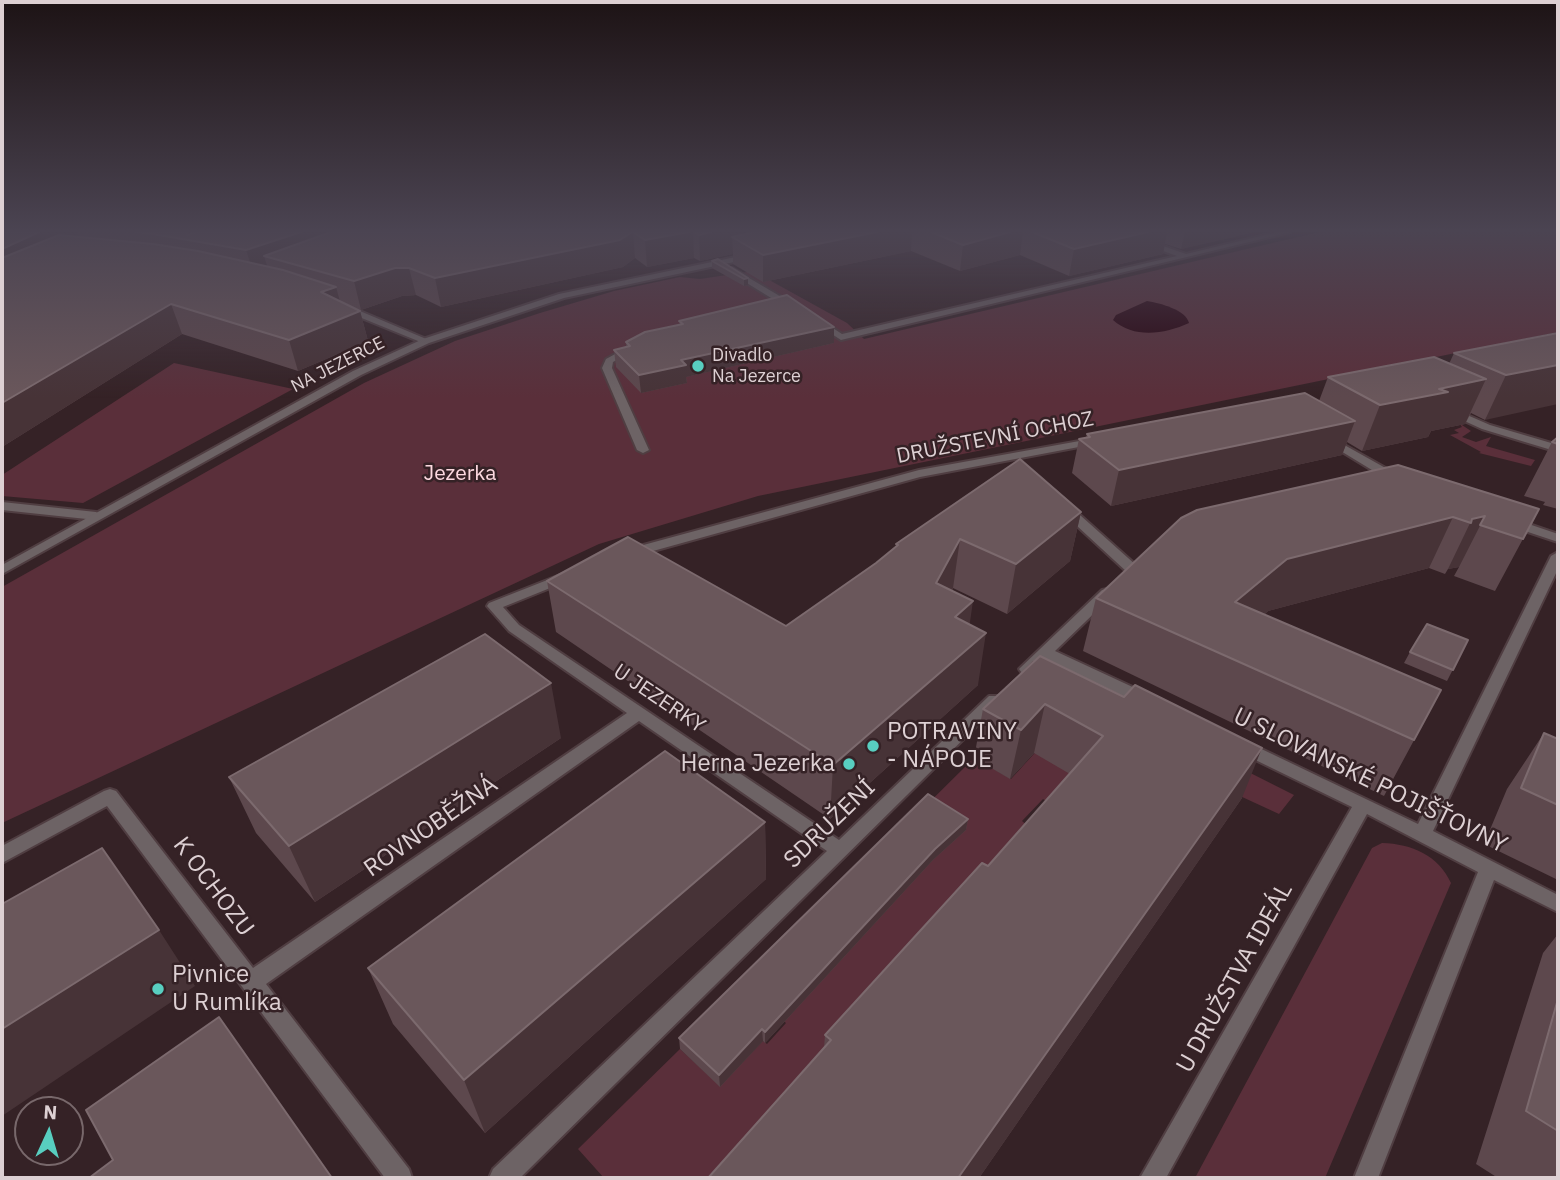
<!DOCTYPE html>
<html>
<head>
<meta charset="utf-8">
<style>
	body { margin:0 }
	#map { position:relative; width:1560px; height:1180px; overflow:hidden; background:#352226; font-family:"IBM Plex Sans",sans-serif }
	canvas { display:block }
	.frame { position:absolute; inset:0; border:4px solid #ddd0d3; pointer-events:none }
	.north { position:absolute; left:14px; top:1096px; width:70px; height:70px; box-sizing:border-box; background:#352226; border:2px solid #78686b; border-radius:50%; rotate:4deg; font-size:19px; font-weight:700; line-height:28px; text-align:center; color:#ddd0d3 }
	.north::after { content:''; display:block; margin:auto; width:24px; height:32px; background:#58cec0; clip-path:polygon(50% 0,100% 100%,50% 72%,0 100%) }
</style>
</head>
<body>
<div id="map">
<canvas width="1560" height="1180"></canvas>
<div class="frame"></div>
<div class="north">N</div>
</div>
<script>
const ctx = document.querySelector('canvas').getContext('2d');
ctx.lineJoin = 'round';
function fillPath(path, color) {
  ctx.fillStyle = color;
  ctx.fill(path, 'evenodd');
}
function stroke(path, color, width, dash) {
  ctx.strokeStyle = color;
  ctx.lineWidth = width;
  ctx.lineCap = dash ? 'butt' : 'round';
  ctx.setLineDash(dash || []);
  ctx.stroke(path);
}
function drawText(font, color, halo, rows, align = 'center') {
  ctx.font = font + ' "IBM Plex Sans",sans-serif';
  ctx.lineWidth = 5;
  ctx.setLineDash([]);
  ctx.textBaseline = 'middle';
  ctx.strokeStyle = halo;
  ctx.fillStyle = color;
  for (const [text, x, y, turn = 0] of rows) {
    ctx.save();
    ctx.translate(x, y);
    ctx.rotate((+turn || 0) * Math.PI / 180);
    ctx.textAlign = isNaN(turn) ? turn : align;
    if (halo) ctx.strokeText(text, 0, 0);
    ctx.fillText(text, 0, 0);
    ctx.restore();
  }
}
fillPath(new Path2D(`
	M1319 232H1558V332L758 496 599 544 2 823V587L364 383 455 341 540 313 614 291 680 277 700 279 753 271 847 323 864 339Z
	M174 363 293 389 83 503 2 496V475Z
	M1459 423 1471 431 1462 437 1476 442 1491 437 1486 446 1535 460 1531 466 1479 453 1481 452 1450 435 1459 433 1454 430 1462 427Z
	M1058 676 1294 795 1279 814 1240 796 1080 763 1048 802 1043 799 1022 821 1029 827 713 1178H604L578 1149 680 1049 720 1086 763 1041 767 1044 786 1023 744 986 974 758 1011 779 1042 745Z
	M1382 843C1412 844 1438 855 1451 883L1325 1178H1195L1372 848Z`), '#5a2f3a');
fillPath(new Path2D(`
	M1147 301C1160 303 1186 310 1189 323 1165 334 1134 339 1113 320L1116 315Z`), '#27000d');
const service = new Path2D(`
	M630 346 635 349 633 351 613 362 612 368 649 450 643 453 637 450 602 368 606 359Z
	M1451 408 1490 425 1558 445V452L1482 429 1447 413 1446 411Z`);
const minor = new Path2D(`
	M1111 232H1123L1186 254 1277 232H1291L841 340 815 323 822 321 842 334 1177 256Z
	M732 268 795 305 796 307 789 309 729 272 728 270Z
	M342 306H348L431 341 423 343 342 310Z
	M1330 437 1398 475 1400 478 1398 481H1390L1326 442V438Z
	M1096 438 1100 439V443L920 477 635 556H625L623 553 625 550 919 470Z
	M2 502 96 512 102 516 96 520 2 510Z
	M1067 506 1071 507 1137 566 1139 569 1137 572H1127L1063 513 1061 510 1063 507Z
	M1511 518 1558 534V542L1507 525 1505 522 1507 519Z
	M1558 552V569L1433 831 1558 895V912L1494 880 1378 1178H1354L1478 872 1367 814 1166 1178H1140L1352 807 1237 751 1235 747 1237 743 1243 741 1249 743 1418 824 1551 556Z
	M565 573 572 577 570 580 503 607 519 625 839 840 989 696H1001L1003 700 520 1178H489L493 1169 827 851 639 721 266 984 409 1169 412 1178H385L107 806 2 863V846L104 791 110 789 116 791 253 968 627 713 509 631 487 606 489 603Z
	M1107 589 1114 593 1112 596 1055 651 1152 696 1154 700 1152 704H1140L1047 659 1032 673H1022L1019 669 1102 590Z`);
const tertiary = new Path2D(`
	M750 254 754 256 753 258 564 298 429 343 361 375 2 574V565L353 371 423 339 559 294Z`);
stroke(service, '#503e42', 4);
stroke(minor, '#503e42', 4);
stroke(tertiary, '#503e42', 4);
fillPath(service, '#6d6365');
fillPath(minor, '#6d6365');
fillPath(tertiary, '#6d6365');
fillPath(new Path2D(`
	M2 232H1255L1181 249 1165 244 1163 254 1069 276 1020 255 960 271 911 251 763 282 733 264V254L700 261 694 258 647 267 635 258 623 267 441 307 416 295 402 296 361 310 352 307 360 311 368 341 298 371 182 334 2 447Z
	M712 261 748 278V285L744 286 712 268Z
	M679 321 834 343 686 377 687 383 641 393 616 367 614 350 626 347V342L680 325Z
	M1558 333 1485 420 1471 413 1465 424 1431 431 1428 437 1362 451 1347 442 1342 455 1111 506 1072 473 1079 439 1086 438 1087 434 1319 401 1328 377 1449 364 1454 353Z
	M1558 437V509L1543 505 1545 502 1524 496 1552 442Z
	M1539 509 1495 591 1454 576 1459 567 1448 569 1445 574 1429 568 1268 611 1264 615 1441 690 1384 796 1083 651 1096 598 1181 518Z
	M1081 512 1070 561 1007 614 953 588 952 591 970 625 978 685 830 819 556 632 547 581 786 626 876 563 896 547V544Z
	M1468 640 1447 681 1404 663 1410 652Z
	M1033 661 1242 798 979 1178H708L824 1048 825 1035 988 866 1070 774 1034 753 1010 779 974 758 983 709Z
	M1544 733 1558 739V880L1484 844 1507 789Z
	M561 738 315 902 256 833 229 777Z
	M968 819 966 830 933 860 765 1043 763 1041 720 1087 680 1049 679 1038Z
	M765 822 766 879 485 1133 393 1024 368 968Z
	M1558 934V1178H1498L1476 1164 1543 953Z`), '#5d484d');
fillPath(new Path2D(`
	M39 232H77L82 244 2 281V249Z
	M301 232H383L264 256 269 272 255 277 246 250Z
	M633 232 635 258 623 267 441 307 435 278Z
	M689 232H693L694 258 647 267 645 240Z
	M711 232H782L732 237 733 254 700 261 699 235Z
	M877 232H912L911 251 763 282V255Z
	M1010 232H1023L1020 255 960 271 963 245Z
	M1148 232H1167L1163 254 1069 276 1074 249Z
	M1185 232H1255L1181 249Z
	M395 268H409L416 295 402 296 361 310 354 281Z
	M748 278V285L744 286V279Z
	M336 287 344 316 321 292Z
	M171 304 182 334 2 447V403Z
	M360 311 368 341 298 371 289 340Z
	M834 327V343L686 377 687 383 641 393 639 375 681 360Z
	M1558 365V404L1485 420 1506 375Z
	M1486 379 1465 424 1431 431 1428 437 1362 451 1380 405 1439 389Z
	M1355 421 1342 455 1111 506 1119 470Z
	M1081 512 1070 561 1007 614 1016 564Z
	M1485 516 1459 567 1448 569 1472 519Z
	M1453 517 1429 568 1268 611 1219 653 1235 602 1287 559Z
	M960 539 953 588 930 634 936 583Z
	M973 601 966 650 986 633 978 685 830 819 833 765 955 617Z
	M551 683 561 738 315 902 289 846Z
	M1045 704 1034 753 1010 779 1021 730Z
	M1262 748 1242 798 979 1178H958Z
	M968 819 966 830 933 860 765 1043V1032L935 849Z
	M765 822 766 879 485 1133 464 1080Z
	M159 930 195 986 2 1116V1029Z
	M762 1029 763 1041 720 1087 719 1075Z`), '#473337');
const building = new Path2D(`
	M2 232H39L2 249Z
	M135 232H186L187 235 197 232H301L246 250 153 234Z
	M331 232H632L620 240 435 278 409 268H395L354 281 264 256Z
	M633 232H689L645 240Z
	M694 232H711L699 235Z
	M755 232H877L763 255 732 237Z
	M931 232H1010L963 245Z
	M1032 232H1148L1074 249Z
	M59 235 153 244 198 251 283 270 336 287 321 292 360 311 289 340 171 304 2 403V258Z
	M718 259 748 278 744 279 712 261Z
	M787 295 834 327 681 360 686 365 639 375 614 350 630 346 626 342 645 332 683 324 679 321Z
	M1558 333V365L1506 375 1454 353Z
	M1434 357 1486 379 1439 389 1448 392 1380 405 1328 377Z
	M1305 393 1355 421 1119 470 1079 439 1090 437 1087 434Z
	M1558 437V444L1552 442Z
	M1020 459 1081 512 1016 564 960 539 936 583 973 601 955 617 986 633 833 765 547 581 628 537 786 626 876 563 898 545 896 544Z
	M1398 465 1539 509 1523 539 1480 525 1485 516 1472 519 1471 523 1453 517 1287 559 1235 602 1441 690 1414 740 1096 598 1181 518 1197 510Z
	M1427 624 1468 640 1453 670 1410 652Z
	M485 634 551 683 289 846 229 777Z
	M1040 656 1124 697 1135 685 1262 748 958 1178H708L831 1040 825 1035 982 863 988 866 1103 736 1045 704 1021 730 983 709Z
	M1544 733 1558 739V805L1521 788Z
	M665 751 765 822 464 1080 368 968Z
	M928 794 968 819 935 849 765 1032 762 1029 719 1075 679 1038Z
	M102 848 159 930 2 1029V904Z
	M1558 999V1131L1526 1111Z
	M219 1017 332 1178H89L113 1160 86 1110Z`);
fillPath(building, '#6a575b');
stroke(building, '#7c6a6e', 2);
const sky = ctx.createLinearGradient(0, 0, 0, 398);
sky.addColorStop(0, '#1d1315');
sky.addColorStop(0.58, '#4b4452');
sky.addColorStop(1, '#4b445200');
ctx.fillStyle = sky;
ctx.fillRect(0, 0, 1560, 398);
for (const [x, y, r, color] of [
	[698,366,7,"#58cec0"],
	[873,746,7,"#58cec0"],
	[849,764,7,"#58cec0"],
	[158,989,7,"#58cec0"]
]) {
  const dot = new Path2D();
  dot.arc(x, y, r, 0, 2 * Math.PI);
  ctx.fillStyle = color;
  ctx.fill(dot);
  stroke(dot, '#352226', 2.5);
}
drawText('18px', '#ddd0d3', '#352226', [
	["Divadlo",712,356],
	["Na Jezerce",712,377]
], 'left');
drawText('18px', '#ddd0d3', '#352226', [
	["NA JEZERCE",338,365,-27]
]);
drawText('21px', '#ddd0d3', '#352226', [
	["DRUŽSTEVNÍ OCHOZ",995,438,-11],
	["U JEZERKY",659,699,34]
]);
drawText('21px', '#fcd8df', '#352226', [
	["Jezerka",460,474]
]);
drawText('24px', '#ddd0d3', '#352226', [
	["POTRAVINY",887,732],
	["- NÁPOJE",887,760],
	["Herna Jezerka",835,764,"right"],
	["Pivnice",172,975],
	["U Rumlíka",172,1003]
], 'left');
drawText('24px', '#ddd0d3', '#352226', [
	["U SLOVANSKÉ POJIŠŤOVNY",1370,781,26],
	["SDRUŽENÍ",830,824,-44],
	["ROVNOBĚŽNÁ",431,827,-35],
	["K OCHOZU",213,887,53],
	["U DRUŽSTVA IDEÁL",1235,978,-61]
]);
</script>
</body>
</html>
